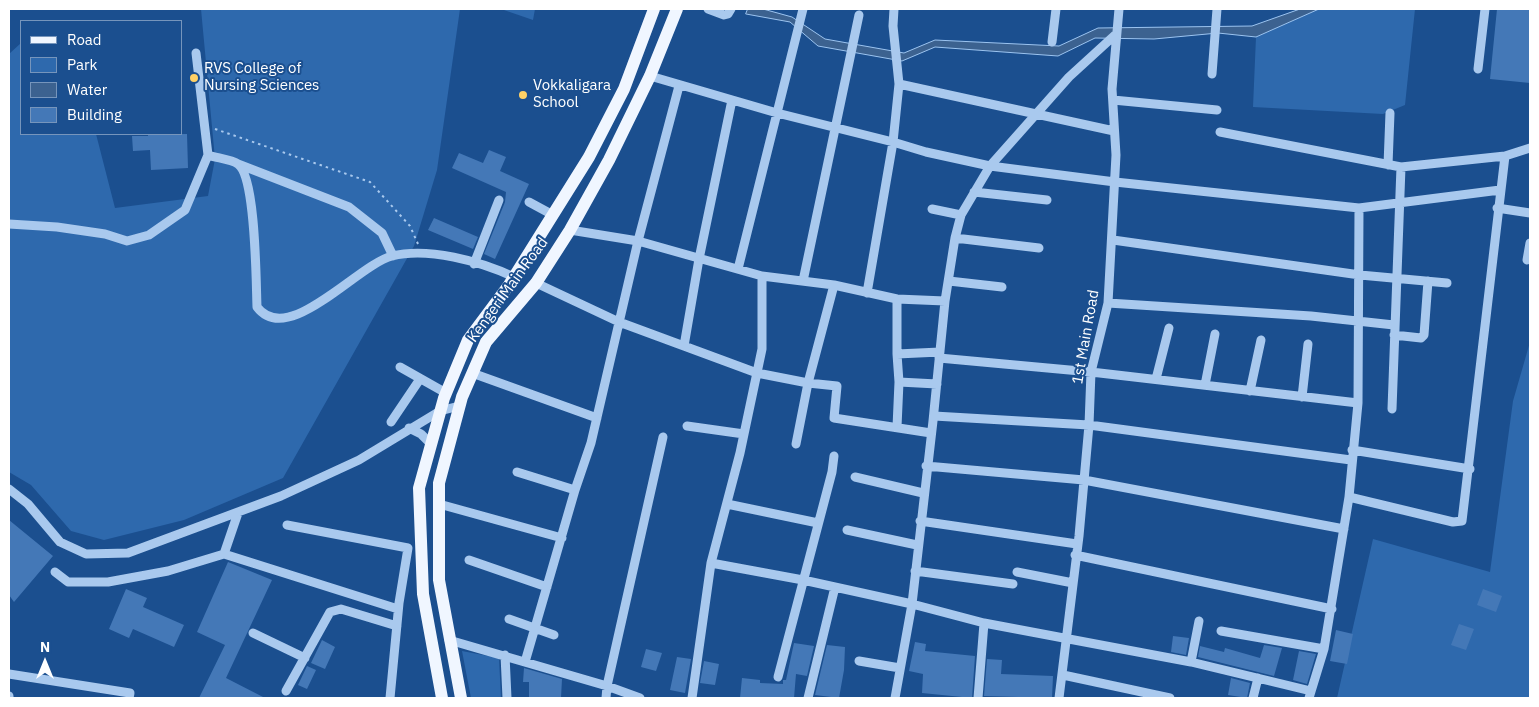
<!DOCTYPE html>
<html>
<head>
<meta charset="utf-8">
<style>
	body { margin:0 }
	#map { position:relative; width:1539px; height:707px; overflow:hidden; background:#1b4f8f; font-family:"IBM Plex Sans",sans-serif }
	canvas { display:block }
	.frame { position:absolute; inset:0; border:10px solid #fff; pointer-events:none }
	.legend { position:absolute; left:20px; top:20px; width:162px; height:115px; box-sizing:border-box; background:#1b4f8f; border:1px solid #7695bc; margin:0; padding:6px 9px; list-style:none; font-size:15px; color:#fff }
	.legend li { display:flex; align-items:center; gap:10px; height:25px }
	.legend b { width:25px; border:1px solid #7695bc }
	.north { position:absolute; left:20px; top:637px; width:50px; height:50px; -webkit-text-stroke:4px #1b4f8f; paint-order:stroke; rotate:0deg; font-size:14px; font-weight:700; line-height:20px; text-align:center; color:#fff }
	.north::after { content:''; display:block; margin:auto; width:18px; height:22px; background:#fff; clip-path:polygon(50% 0,100% 100%,50% 72%,0 100%) }
</style>
</head>
<body>
<div id="map">
<canvas width="1539" height="707"></canvas>
<div class="frame"></div>
<ul class="legend">
<li><b style="height:6px;background:#f0f6ff"></b>Road</li>
<li><b style="height:14px;background:#2e69ad"></b>Park</li>
<li><b style="height:14px;background:#3c6290"></b>Water</li>
<li><b style="height:14px;background:#4478b7"></b>Building</li>
</ul>
<div class="north">N</div>
</div>
<script>
const ctx = document.querySelector('canvas').getContext('2d');
ctx.lineJoin = 'round';
function fillPath(path, color) {
  ctx.fillStyle = color;
  ctx.fill(path, 'evenodd');
}
function stroke(path, color, width, dash) {
  ctx.strokeStyle = color;
  ctx.lineWidth = width;
  ctx.lineCap = dash ? 'butt' : 'round';
  ctx.setLineDash(dash || []);
  ctx.stroke(path);
}
function drawText(font, color, halo, rows, align = 'center') {
  ctx.font = font + ' "IBM Plex Sans",sans-serif';
  ctx.lineWidth = 4;
  ctx.setLineDash([]);
  ctx.textBaseline = 'middle';
  ctx.strokeStyle = halo;
  ctx.fillStyle = color;
  for (const [text, x, y, turn = 0] of rows) {
    ctx.save();
    ctx.translate(x, y);
    ctx.rotate((+turn || 0) * Math.PI / 180);
    ctx.textAlign = isNaN(turn) ? turn : align;
    if (halo) ctx.strokeText(text, 0, 0);
    ctx.fillText(text, 0, 0);
    ctx.restore();
  }
}
fillPath(new Path2D(`
	M201 9H460L437 170 414 246 283 478 184 520 104 540 71 531 31 485 9 472V54L21 43V134H96L115 208 208 196 215 159Z
	M501 9H535L533 20Z
	M1319 9H1415L1405 105 1383 114 1253 107 1256 37Z
	M1530 342V698H1337L1373 539 1490 572 1513 401Z
	M462 651 499 658 501 698H471Z`), '#2e69ad');
const water = new Path2D(`
	M748 9H763L792 17 825 39 904 53 935 40 1059 46 1098 28 1252 26 1300 9H1319L1256 37 1218 33 1154 39 1095 38 1058 56 935 47 902 61 818 46 790 22 746 14Z`);
fillPath(water, '#3c6290');
stroke(water, '#9cc4f0', 1);
fillPath(new Path2D(`
	M1497 9H1530V83L1490 79Z
	M148 134H187L188 168 151 170 150 150 133 151 132 136H148Z
	M489 150 506 157 500 171 529 184 495 259 484 254 505 202 506 192 452 168 459 153 483 163Z
	M434 218 478 237 473 249 428 230Z
	M9 520 53 556 14 602 9 595Z
	M228 562 272 580 226 678 265 698H199L225 645 197 632Z
	M126 589 147 598 143 607 184 625 174 647 133 629 129 638 109 629Z
	M1483 589 1502 596 1496 612 1477 605Z
	M1459 624 1474 629 1466 650 1451 645Z
	M1336 630 1353 634 1347 664 1330 661Z
	M1173 636 1189 638 1186 655 1171 652Z
	M322 640 335 647 325 669 311 663Z
	M915 642 926 644 925 651 975 656 972 698 922 693 923 674 909 671Z
	M794 643 814 646 807 676 796 674 794 698H740L742 678 760 680V683L783 684V680H786Z
	M827 645 845 647 844 670 839 698 815 695Z
	M1264 645 1282 648 1274 676 1198 657 1200 646 1224 652 1225 648 1260 658Z
	M646 649 662 653 656 671 641 667Z
	M1299 651 1316 654 1307 684 1293 680Z
	M677 657 691 659 685 693 670 690Z
	M987 659 1002 660 1001 674 1053 676 1052 698 984 696Z
	M704 661 719 664 715 685 700 683Z
	M307 666 316 670 307 689 298 685Z
	M524 668 562 679 561 698H529V682H523Z
	M1231 678 1250 683 1247 698 1228 695Z`), '#4478b7');
stroke(new Path2D(`
	M215 129 370 182 410 226 418 244`), '#a9c9ee', 2, [2.5, 4]);
stroke(new Path2D(`
	M708 9 724 15 728 14 731 9
	M1052 42 1056 9
	M1478 69 1485 9
	M1212 74 1217 9
	M650 76 777 113 893 142 926 152 990 166 1115 182 1359 208 1358 403 1349 497
	M899 84 1114 131
	M1113 100 1217 110
	M1220 132 1401 167 1505 156
	M208 155C216 158 231 159 238 164 256 177 256 282 257 307 288 348 357 265 392 256 428 247 480 261 514 277
	M238 164 349 207 382 233 393 256
	M1388 165 1390 113
	M974 192 1047 200
	M529 202 553 215
	M1359 208 1500 190
	M1497 208 1530 213
	M932 209 961 215
	M9 224 57 227 105 234 127 241 149 235 185 210 208 155 196 53
	M570 230 638 241 762 276
	M955 238 1039 248
	M1113 240 1360 275 1447 283
	M1527 260 1530 243
	M474 264 499 200
	M738 269 803 9
	M803 281 859 15
	M949 281 1002 287
	M536 283 619 322 757 373 808 383 834 285
	M867 293 893 142 899 84 893 26 894 9
	M897 299V354
	M1108 303 1311 316 1394 325
	M1394 335 1421 338 1424 335 1428 281
	M684 346 699 259 732 100
	M939 358 1091 372 1358 403
	M400 367 446 393
	M472 373 597 418
	M1156 379 1169 328
	M899 382 937 384
	M1205 385 1215 334
	M1250 391 1261 340
	M1302 397 1308 344
	M1392 409 1401 167
	M934 416 1089 425 1351 460
	M391 422 420 379
	M687 426 744 434
	M897 427 899 382 897 354 940 352
	M409 428 421 434 431 444
	M796 444 808 383 837 386 834 418 931 433
	M1352 450 1470 469
	M926 466 1084 480 1344 529
	M517 472 575 490
	M855 477 923 493
	M9 489 28 504 60 542 86 554 128 553 281 496 359 460 440 411 459 406
	M439 504 562 538
	M727 504 818 523
	M920 521 1077 544
	M287 525 408 548 399 603 390 698
	M847 530 917 545
	M224 554 238 513
	M1075 555 1332 609
	M469 560 547 587
	M711 563 803 580 912 604 984 623 1191 662 1311 691
	M915 571 1013 584
	M55 572 68 582H108L168 571 224 554 398 609
	M1017 572 1073 583
	M509 619 554 635
	M1221 631 1324 649
	M253 633 305 658
	M449 640 607 686 640 698
	M505 655 507 698
	M859 661 900 668
	M525 662 575 490 591 443 638 241 679 86
	M1191 662 1199 621
	M9 674 130 693 129 698
	M1063 675 1170 698
	M778 677 832 472 834 456
	M286 691 330 612 341 609 397 626
	M9 697V696
	M606 698 607 686 663 437
	M692 698 711 563 740 453 762 349V276L834 285 897 299 945 301
	M808 698 835 587
	M895 698 912 604 933 421 945 301 955 238 961 215 990 166 1069 77 1115 35
	M978 698 984 623
	M1059 698 1079 536 1089 425 1091 372 1108 303 1116 155 1112 89 1119 9
	M1253 698 1258 678
	M1309 698 1324 649 1349 497 1453 522 1462 521 1505 156 1530 148`), '#a9c9ee', 9);
stroke(new Path2D(`
	M442 698 423 594 419 488 444 398 468 340 509 285 589 157 624 89 654 9
	M461 698 439 580V483L462 397 486 342 536 283 570 230 609 160 650 76 677 9`), '#f0f6ff', 12);
for (const [x, y, r, color] of [
	[194,78,5,"#ffd166"],
	[523,95,5,"#ffd166"]
]) {
  const dot = new Path2D();
  dot.arc(x, y, r, 0, 2 * Math.PI);
  ctx.fillStyle = color;
  ctx.fill(dot);
  stroke(dot, '#1b4f8f', 2);
}
drawText('15px', '#fff', '#1b4f8f', [
	["RVS College of",204,69],
	["Nursing Sciences",204,86],
	["Vokkaligara",533,86],
	["School",533,103]
], 'left');
drawText('15px', '#fff', '#1b4f8f', [
	["Kengeri Main Road",508,290,-54],
	["1st Main Road",1086,337,-80]
]);
</script>
</body>
</html>
